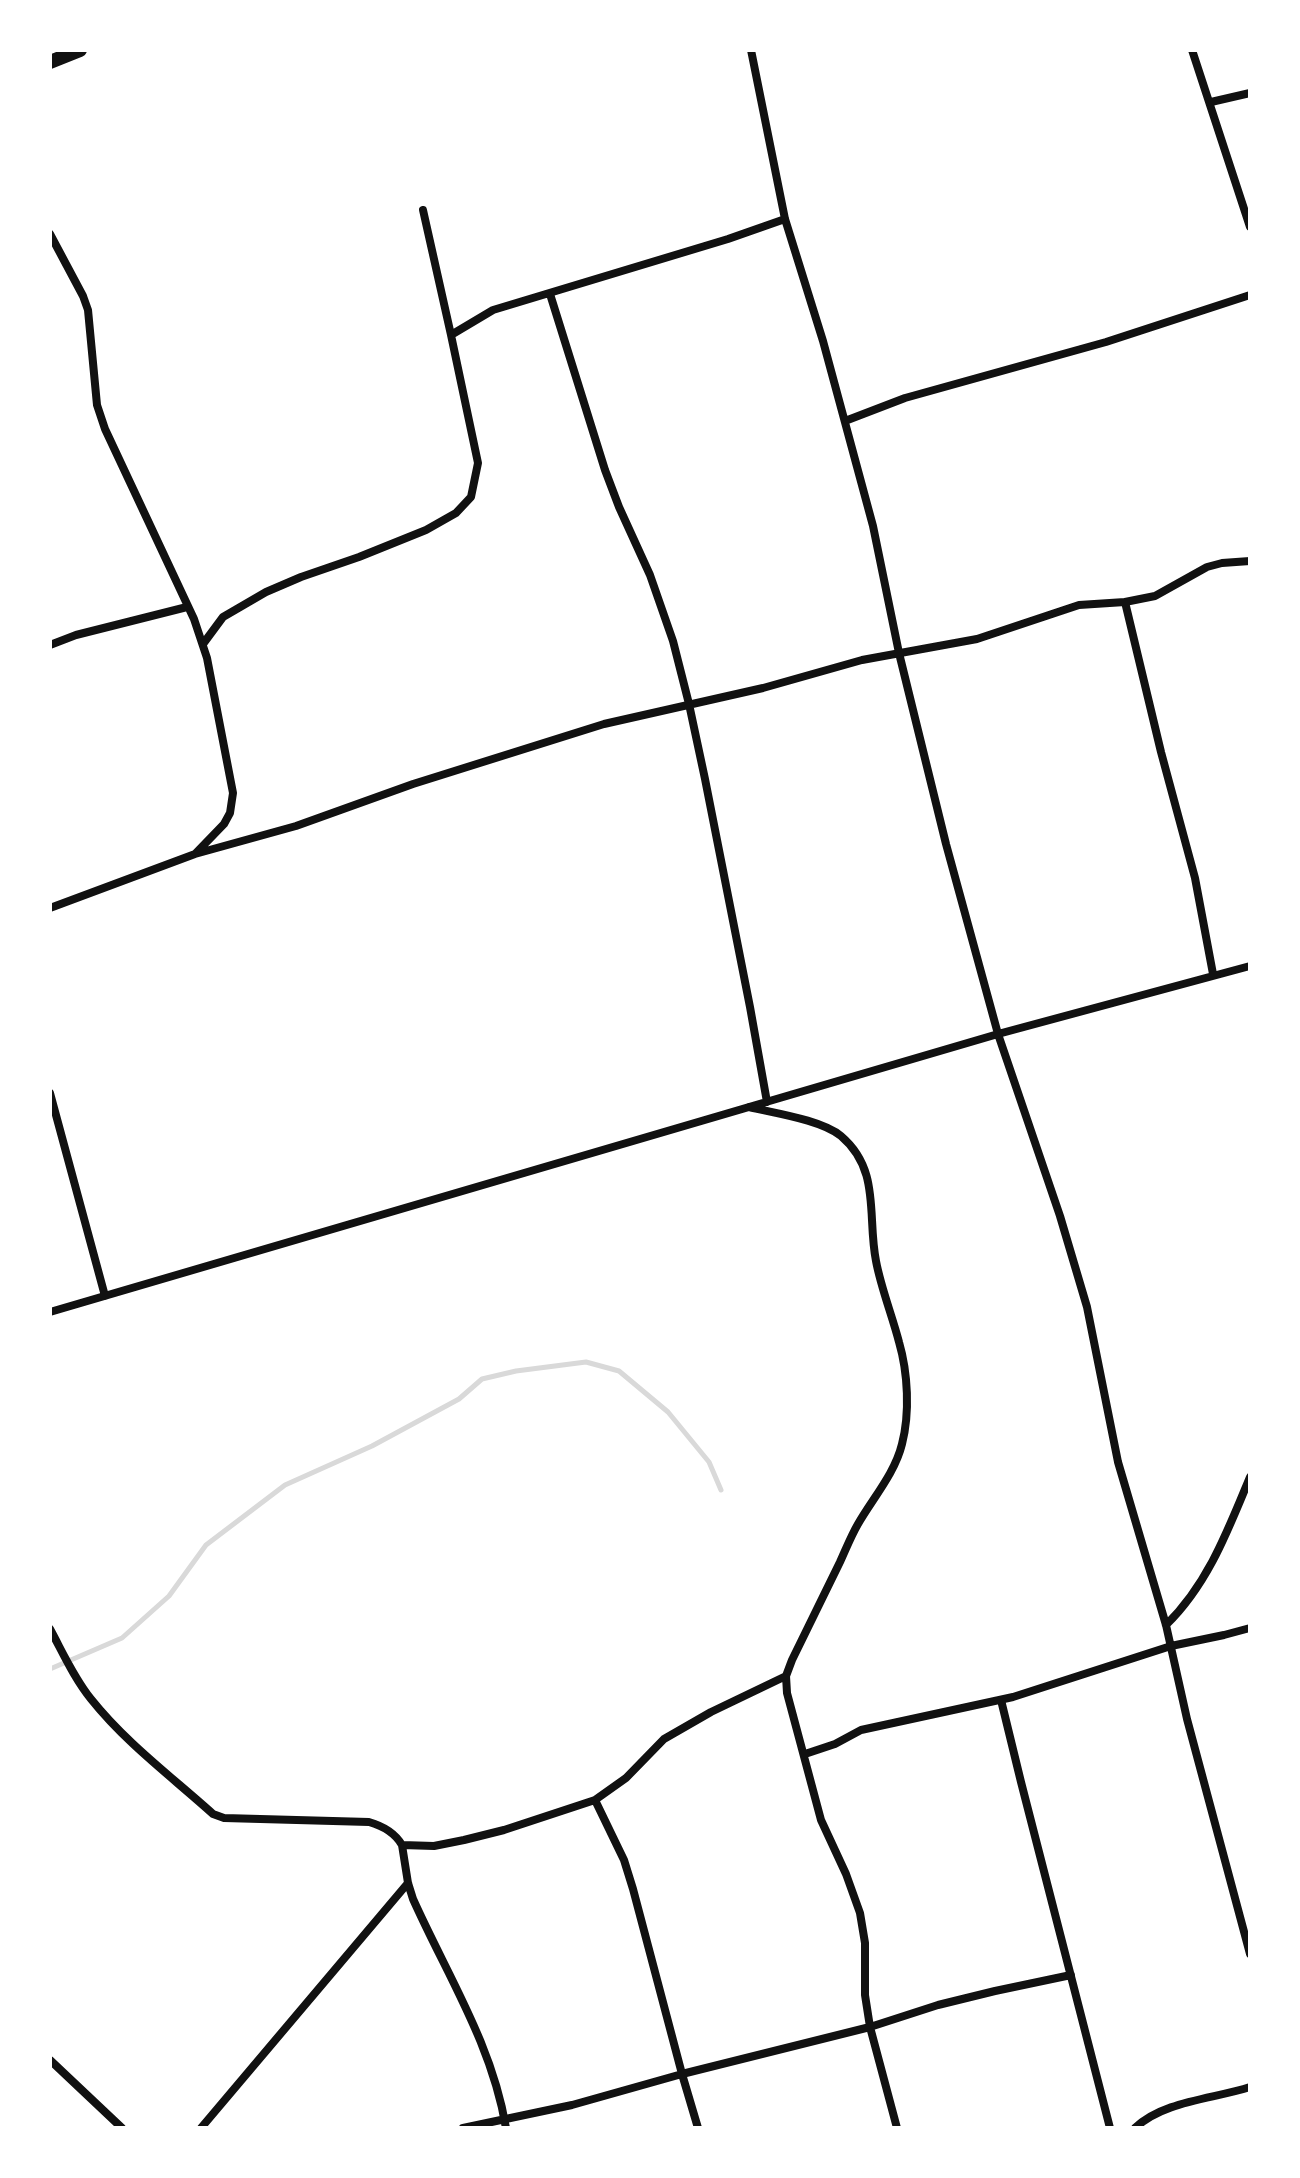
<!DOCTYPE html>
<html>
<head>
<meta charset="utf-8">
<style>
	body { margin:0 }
	#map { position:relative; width:1300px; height:2178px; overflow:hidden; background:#fff; font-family:Manrope,sans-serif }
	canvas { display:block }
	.frame { position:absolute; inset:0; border:52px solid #fff; pointer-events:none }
</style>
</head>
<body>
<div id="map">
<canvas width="1300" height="2178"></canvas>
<div class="frame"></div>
</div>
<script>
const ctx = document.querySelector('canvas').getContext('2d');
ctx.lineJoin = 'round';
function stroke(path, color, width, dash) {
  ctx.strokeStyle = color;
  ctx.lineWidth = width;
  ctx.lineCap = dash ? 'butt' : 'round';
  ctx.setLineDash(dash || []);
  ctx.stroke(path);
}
stroke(new Path2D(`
	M50 1669 122 1638 169 1596 206 1545 285 1485 372 1446 459 1399 482 1379 516 1371 586 1362 619 1371 668 1412 709 1462 721 1490`), '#d9d9d9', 5);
stroke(new Path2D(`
	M751 50 785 219 823 341 873 526 899 653 946 844 998 1034 1060 1216 1087 1307 1118 1462 1166 1625 1187 1719 1250 1954
	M1192 50 1250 227
	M1211 102 1250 93
	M423 210 451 335
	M50 234 83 296 88 310 97 405 105 429 194 619 207 658 233 793 230 813 224 824 195 854 50 908
	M550 294 605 470 619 507 650 575 673 641 689 704 705 779 750 1007 767 1102
	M845 421 905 398 1106 342 1250 295
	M1125 602 1161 752 1195 878 1213 974
	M203 644 223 617 266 592 301 577 359 557 426 530 456 513 471 497 478 463 451 335 493 310 728 239 785 219
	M50 645 76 635 187 607
	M195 854 296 826 413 784 604 724 763 688 862 660 977 639 1079 605 1125 602 1155 596 1207 567 1222 563 1250 561
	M50 1093 105 1296
	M749 1107C774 1113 822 1120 841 1136 881 1170 867 1216 876 1261 881 1288 892 1315 899 1342 908 1373 910 1413 902 1444 895 1473 873 1498 858 1524 851 1536 846 1549 840 1562 824 1595 808 1627 792 1660L786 1676 787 1693 821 1820 846 1874 860 1913 865 1943V1995L870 2027 897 2128
	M50 1312 998 1034 1250 966
	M1166 1625C1208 1584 1228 1530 1250 1477
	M50 1629C63 1653 74 1678 91 1699 126 1743 172 1777 213 1814L224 1818 369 1822C383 1826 395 1833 402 1845L408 1883 413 1899C447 1975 492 2044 506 2128
	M1001 1700 1021 1782 1110 2128
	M805 1754 835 1744 861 1730 1013 1697 1171 1646 1224 1635 1250 1628
	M595 1800 626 1778 664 1739 711 1712 786 1676
	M402 1845 434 1846 464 1840 504 1830 595 1800 624 1860 633 1889 682 2074 698 2128
	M50 2060 122 2128
	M201 2128 408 1883
	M463 2128 572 2105 682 2074 870 2027 938 2005 995 1991 1071 1975
	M1135 2128C1163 2101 1213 2099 1250 2087`), '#111', 8);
stroke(new Path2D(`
	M50 62 80 50`), '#111', 14);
</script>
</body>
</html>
